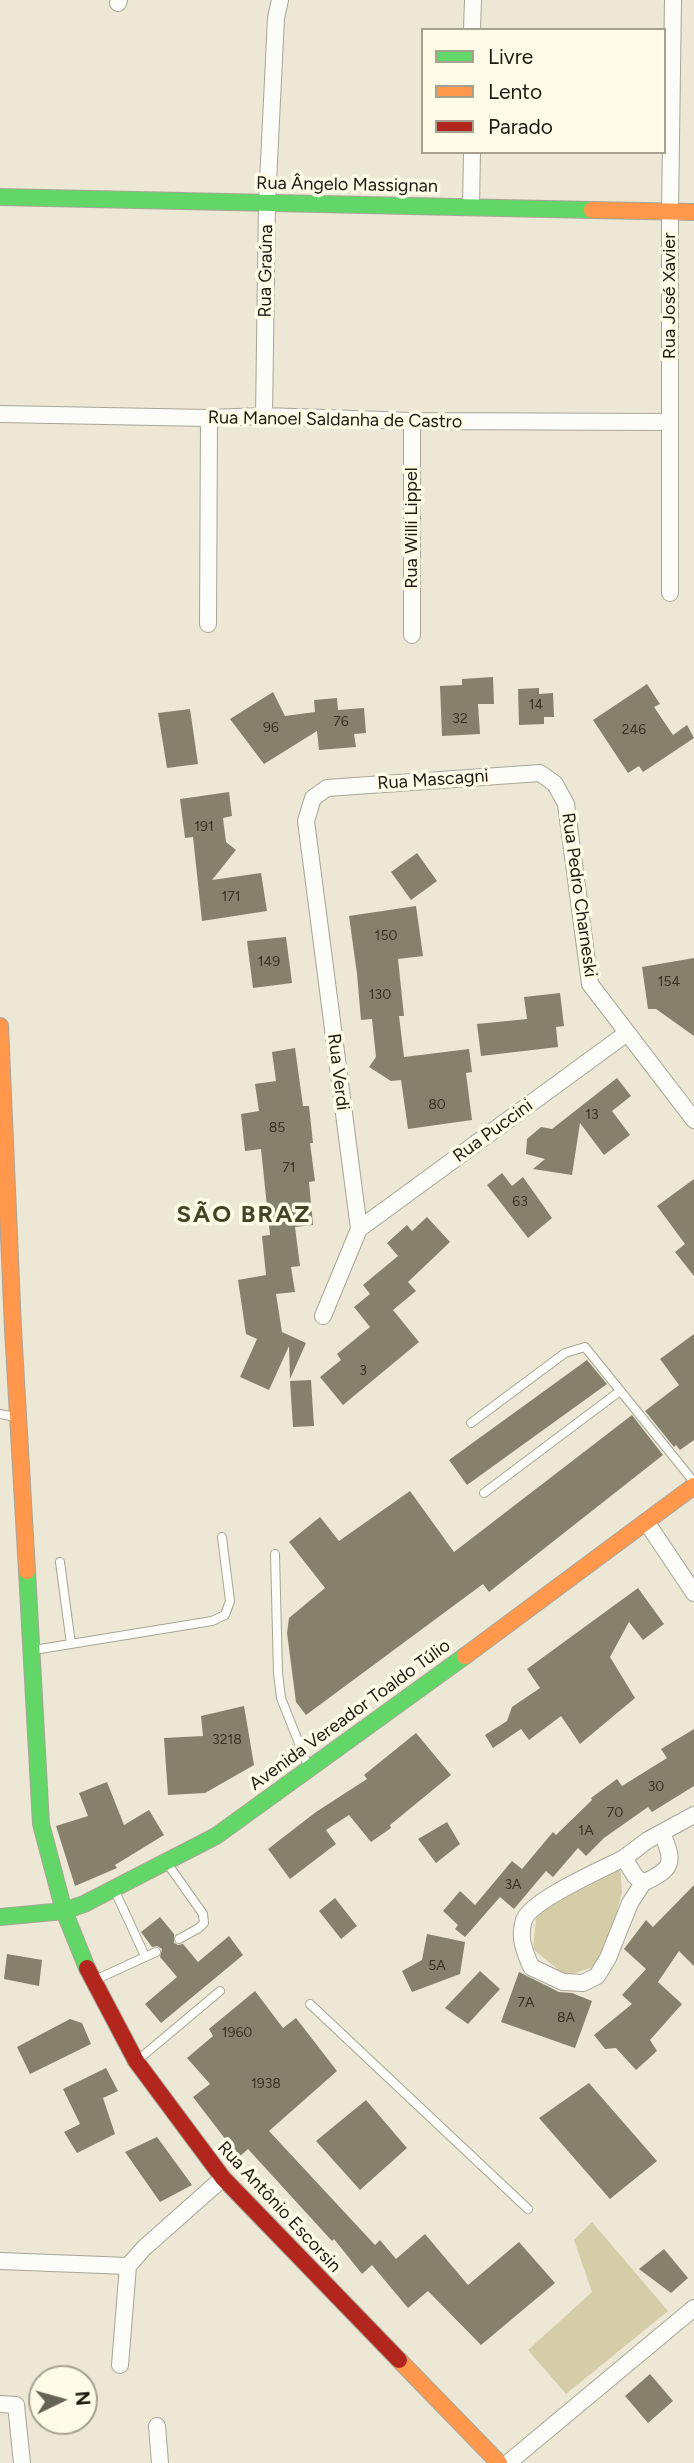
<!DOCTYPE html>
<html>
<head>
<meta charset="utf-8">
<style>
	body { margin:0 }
	#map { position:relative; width:694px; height:2463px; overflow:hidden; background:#ece8d5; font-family:Figtree,sans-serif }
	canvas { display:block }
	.legend { position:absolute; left:421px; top:28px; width:245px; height:126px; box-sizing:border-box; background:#fffbe7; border:2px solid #a5a191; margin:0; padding:9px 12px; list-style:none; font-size:21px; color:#1d1b0f }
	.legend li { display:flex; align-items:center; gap:14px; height:35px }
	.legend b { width:35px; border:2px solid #a5a191 }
	.north { position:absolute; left:28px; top:2365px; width:70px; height:70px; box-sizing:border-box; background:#fffbe7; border:2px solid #a5a191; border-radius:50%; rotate:85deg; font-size:19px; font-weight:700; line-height:28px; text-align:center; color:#1d1b0f }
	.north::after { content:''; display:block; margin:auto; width:24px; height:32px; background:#656354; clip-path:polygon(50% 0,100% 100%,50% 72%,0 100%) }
</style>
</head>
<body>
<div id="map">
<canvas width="694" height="2463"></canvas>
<ul class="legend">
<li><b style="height:9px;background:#63d668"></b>Livre</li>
<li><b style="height:9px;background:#ff974d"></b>Lento</li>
<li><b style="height:9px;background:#b3261e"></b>Parado</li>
</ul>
<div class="north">N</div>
</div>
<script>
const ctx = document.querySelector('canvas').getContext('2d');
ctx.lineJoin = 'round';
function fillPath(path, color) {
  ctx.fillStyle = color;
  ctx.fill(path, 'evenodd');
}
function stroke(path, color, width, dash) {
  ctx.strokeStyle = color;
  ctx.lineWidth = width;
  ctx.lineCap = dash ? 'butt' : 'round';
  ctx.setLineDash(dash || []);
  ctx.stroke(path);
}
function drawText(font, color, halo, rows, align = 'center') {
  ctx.font = font + ' Figtree,sans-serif';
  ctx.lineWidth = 7;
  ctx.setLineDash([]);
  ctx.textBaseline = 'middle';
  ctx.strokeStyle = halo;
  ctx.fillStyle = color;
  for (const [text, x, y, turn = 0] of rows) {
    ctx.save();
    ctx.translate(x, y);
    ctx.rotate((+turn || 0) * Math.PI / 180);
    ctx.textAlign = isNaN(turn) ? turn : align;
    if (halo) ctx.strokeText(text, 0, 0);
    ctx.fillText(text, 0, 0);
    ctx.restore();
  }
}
fillPath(new Path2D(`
	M620 1864 622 1893 602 1964 566 1976 533 1949 537 1908Z
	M592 2222 668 2311 566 2394 528 2350 592 2292 574 2240Z`), '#d5cda7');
fillPath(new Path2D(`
	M493 677 494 704H478L480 734 442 736 440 686 462 685V679Z
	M647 684 660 704 654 707 673 735 687 725 694 738 643 772 639 766 628 773 593 720Z
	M539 688V694L553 693 554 717H544V724L519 725 518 689Z
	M273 692 285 716 315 712 314 700 337 698 338 710 364 708 366 733 354 734 356 747 319 750 317 731 264 764 230 719Z
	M190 709 198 764 167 768 158 713Z
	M229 792 232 816 223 818 226 842 236 850 212 880 261 873 267 911 202 921 193 837 185 838 180 799Z
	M417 853 437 881 411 900 391 872Z
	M416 906 423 956 398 959 404 1016H399L404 1057 469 1049 472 1072 466 1073 472 1120 408 1129 401 1080 391 1081 369 1067 376 1057 372 1019 361 1020 357 974 349 916Z
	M286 937 292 983 253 988 247 941Z
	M694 958V1036L656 1009H648L642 967Z
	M560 993 564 1026 556 1027 558 1047 481 1056 477 1024 527 1019 524 997Z
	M295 1048 303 1106H309L313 1143H310L315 1181 309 1182 313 1225 295 1227 300 1266 291 1267 295 1292 276 1294 282 1332 306 1343 290 1379 289 1346 269 1390 240 1377 257 1339 246 1334 238 1280 266 1275 262 1236 270 1235 261 1149 245 1151 241 1114 259 1111 255 1084 276 1081 272 1052Z
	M617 1078 631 1096 612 1111 630 1135 604 1155 580 1123 572 1175 533 1169 545 1159 526 1154 527 1139 541 1127 552 1129Z
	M502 1173 512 1186 523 1177 552 1218 528 1238 487 1185Z
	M694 1179V1276L675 1252 685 1244 657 1206Z
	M427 1217 450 1242 408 1282 416 1291 393 1310 419 1342 343 1405 320 1377 341 1360 337 1354 370 1327 354 1307 370 1294 363 1285 398 1256 387 1243 407 1225 412 1231Z
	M694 1334V1440L680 1450 676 1445 674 1447 645 1411 679 1385 660 1359Z
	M587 1360 607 1384 467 1485 449 1460Z
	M311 1380 314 1426 293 1427 290 1381Z
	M632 1415 663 1455 489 1592 483 1584 306 1715 296 1702 287 1633 289 1618 325 1588 289 1542 320 1517 339 1541 410 1491 454 1552Z
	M638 1588 664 1624 643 1640 629 1622 610 1657 635 1698 580 1744 561 1716 529 1740 521 1729 493 1748 485 1735 507 1721 512 1707 540 1688 527 1669Z
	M244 1706 254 1765 205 1793 168 1795 164 1738 203 1736 201 1716Z
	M694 1729V1786L652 1812 648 1807 604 1838 586 1856 578 1848 553 1877 546 1871 514 1909 500 1897 465 1937 455 1929 458 1925 443 1911 460 1891 475 1905 512 1861 522 1869 553 1832 556 1835 592 1800 591 1798 617 1779 622 1786 667 1758 661 1749Z
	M416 1733 451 1775 390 1825 391 1828 371 1842 349 1815 326 1830 336 1844 290 1879 268 1849 316 1812 367 1779 364 1775Z
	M107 1782 124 1825 149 1810 164 1835 115 1865 117 1868 75 1886 56 1826 88 1816 79 1793Z
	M447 1822 460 1844 436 1863 418 1839Z
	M694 1885V1966L679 1951 658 1982 682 2004 650 2040 657 2051 636 2070 616 2048 605 2049 594 2035 632 2004 622 1995 646 1969 624 1949 646 1920 653 1927Z
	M335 1898 357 1926 341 1939 319 1911Z
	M160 1917 174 1934V1943L178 1945 183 1944 198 1962 229 1936 243 1955 161 2023 145 2004 177 1977 160 1957 162 1949 157 1946 152 1947 141 1932Z
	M427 1934 465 1942 460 1974 412 1992 402 1971 422 1960Z
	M7 1954 42 1960 39 1986 4 1979Z
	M480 1971 500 1989 468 2024 445 2008Z
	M519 1972 559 1992 572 1993 592 2001 575 2048 501 2022Z
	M255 1991 283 2028 296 2018 337 2071 269 2131 375 2245 380 2240 396 2259 425 2234 468 2285 519 2242 555 2283 481 2345 428 2291 408 2308 372 2265 362 2274 334 2239 332 2241 248 2149 239 2157 193 2097 210 2084 187 2058 213 2036 209 2029Z
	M70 2019 82 2023 91 2044 30 2074 17 2047Z
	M106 2068 118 2091 103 2098 115 2134 77 2153 64 2132 80 2124 63 2089Z
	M589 2083 657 2161 610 2199 539 2118Z
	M366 2100 407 2148 360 2190 316 2141Z
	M157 2137 192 2185 160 2202 125 2152Z
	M664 2249 688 2278 671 2293 639 2269Z
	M650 2374 673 2401 648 2423 625 2396Z`), '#85816d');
const lane = new Path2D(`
	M0 1414 15 1417
	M471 1423 565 1353 585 1347 694 1482
	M484 1493 620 1391
	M275 1554 278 1673 281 1698 308 1766
	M60 1562 71 1644
	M34 1650 212 1621 225 1615 230 1601 222 1537
	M167 1863 203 1914 204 1923 199 1928 179 1939
	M114 1889 145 1956
	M95 1980 156 1952
	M310 2004 528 2209
	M139 2059 220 1991`);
const street = new Path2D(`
	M118 3 119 0
	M472 30 473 0
	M471 207 472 152
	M0 414 209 418 264 416 412 421 670 422
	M264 416 267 203 276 18 280 0
	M412 421V635
	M670 593V211L673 0
	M208 624 209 418
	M359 1229 627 1033
	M323 1316 359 1229 306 821 313 798 327 788 540 773 555 784 566 804 590 984 694 1120
	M647 1523 694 1593
	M662 1833C675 1863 673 1869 643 1883L635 1876 624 1858 648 1840 694 1815
	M624 1858C603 1869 531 1900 524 1920 518 1938 525 1952 531 1967L563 1982 583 1983 597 1976 608 1958 630 1903 643 1883
	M0 2261 128 2266 144 2248 223 2178
	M120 2365 128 2266
	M0 2404 16 2405 22 2463
	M157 2426 160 2463
	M508 2463 694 2308`);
const fast = new Path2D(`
	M0 197 592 210
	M27 1571 41 1824 64 1911 87 1968
	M0 1917 64 1911 84 1904 216 1836 465 1656`);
const slow = new Path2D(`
	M592 210 694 212
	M0 1026 13 1329 27 1571
	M465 1656 694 1486
	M399 2360 499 2463`);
const jam = new Path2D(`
	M87 1968 136 2061 223 2178 399 2360`);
stroke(lane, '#a8a597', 10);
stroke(street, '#a8a597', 18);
stroke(fast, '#a8a597', 18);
stroke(slow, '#a8a597', 18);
stroke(jam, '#a8a597', 18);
stroke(lane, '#fcfcf9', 8);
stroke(street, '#fcfcf9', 16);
stroke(fast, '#63d668', 16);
stroke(slow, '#ff974d', 16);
stroke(jam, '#b3261e', 16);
drawText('14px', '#373426', null, [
	["14",536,705],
	["32",460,719],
	["76",341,722],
	["96",271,728],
	["246",634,730],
	["191",204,827],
	["171",231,897],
	["150",386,936],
	["149",269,962],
	["154",669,982],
	["130",380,995],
	["80",437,1105],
	["13",592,1115],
	["85",277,1128],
	["71",289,1168],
	["63",520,1202],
	["3",363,1371],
	["3218",227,1740],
	["30",656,1787],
	["70",615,1813],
	["1A",586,1831],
	["3A",513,1885],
	["5A",437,1966],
	["7A",526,2003],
	["8A",566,2018],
	["1960",237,2033],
	["1938",266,2084]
]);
drawText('18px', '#1d1b0f', '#fffbe7', [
	["Rua Ângelo Massignan",347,185,1],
	["Rua Graúna",266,271,-89],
	["Rua José Xavier",670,296,-90],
	["Rua Manoel Saldanha de Castro",335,420,1],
	["Rua Willi Lippel",412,528,-90],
	["Rua Mascagni",433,780,-4],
	["Rua Pedro Charneski",579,895,82],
	["Rua Verdi",338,1072,83],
	["Rua Puccini",493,1131,-36],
	["Avenida Vereador Toaldo Túlio",350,1715,-36],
	["Rua Antônio Escorsin",279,2207,47]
]);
ctx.letterSpacing = '2px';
drawText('bold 24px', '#474125', '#fffbe7', [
	["SÃO BRAZ",244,1215]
]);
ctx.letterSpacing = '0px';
</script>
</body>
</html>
